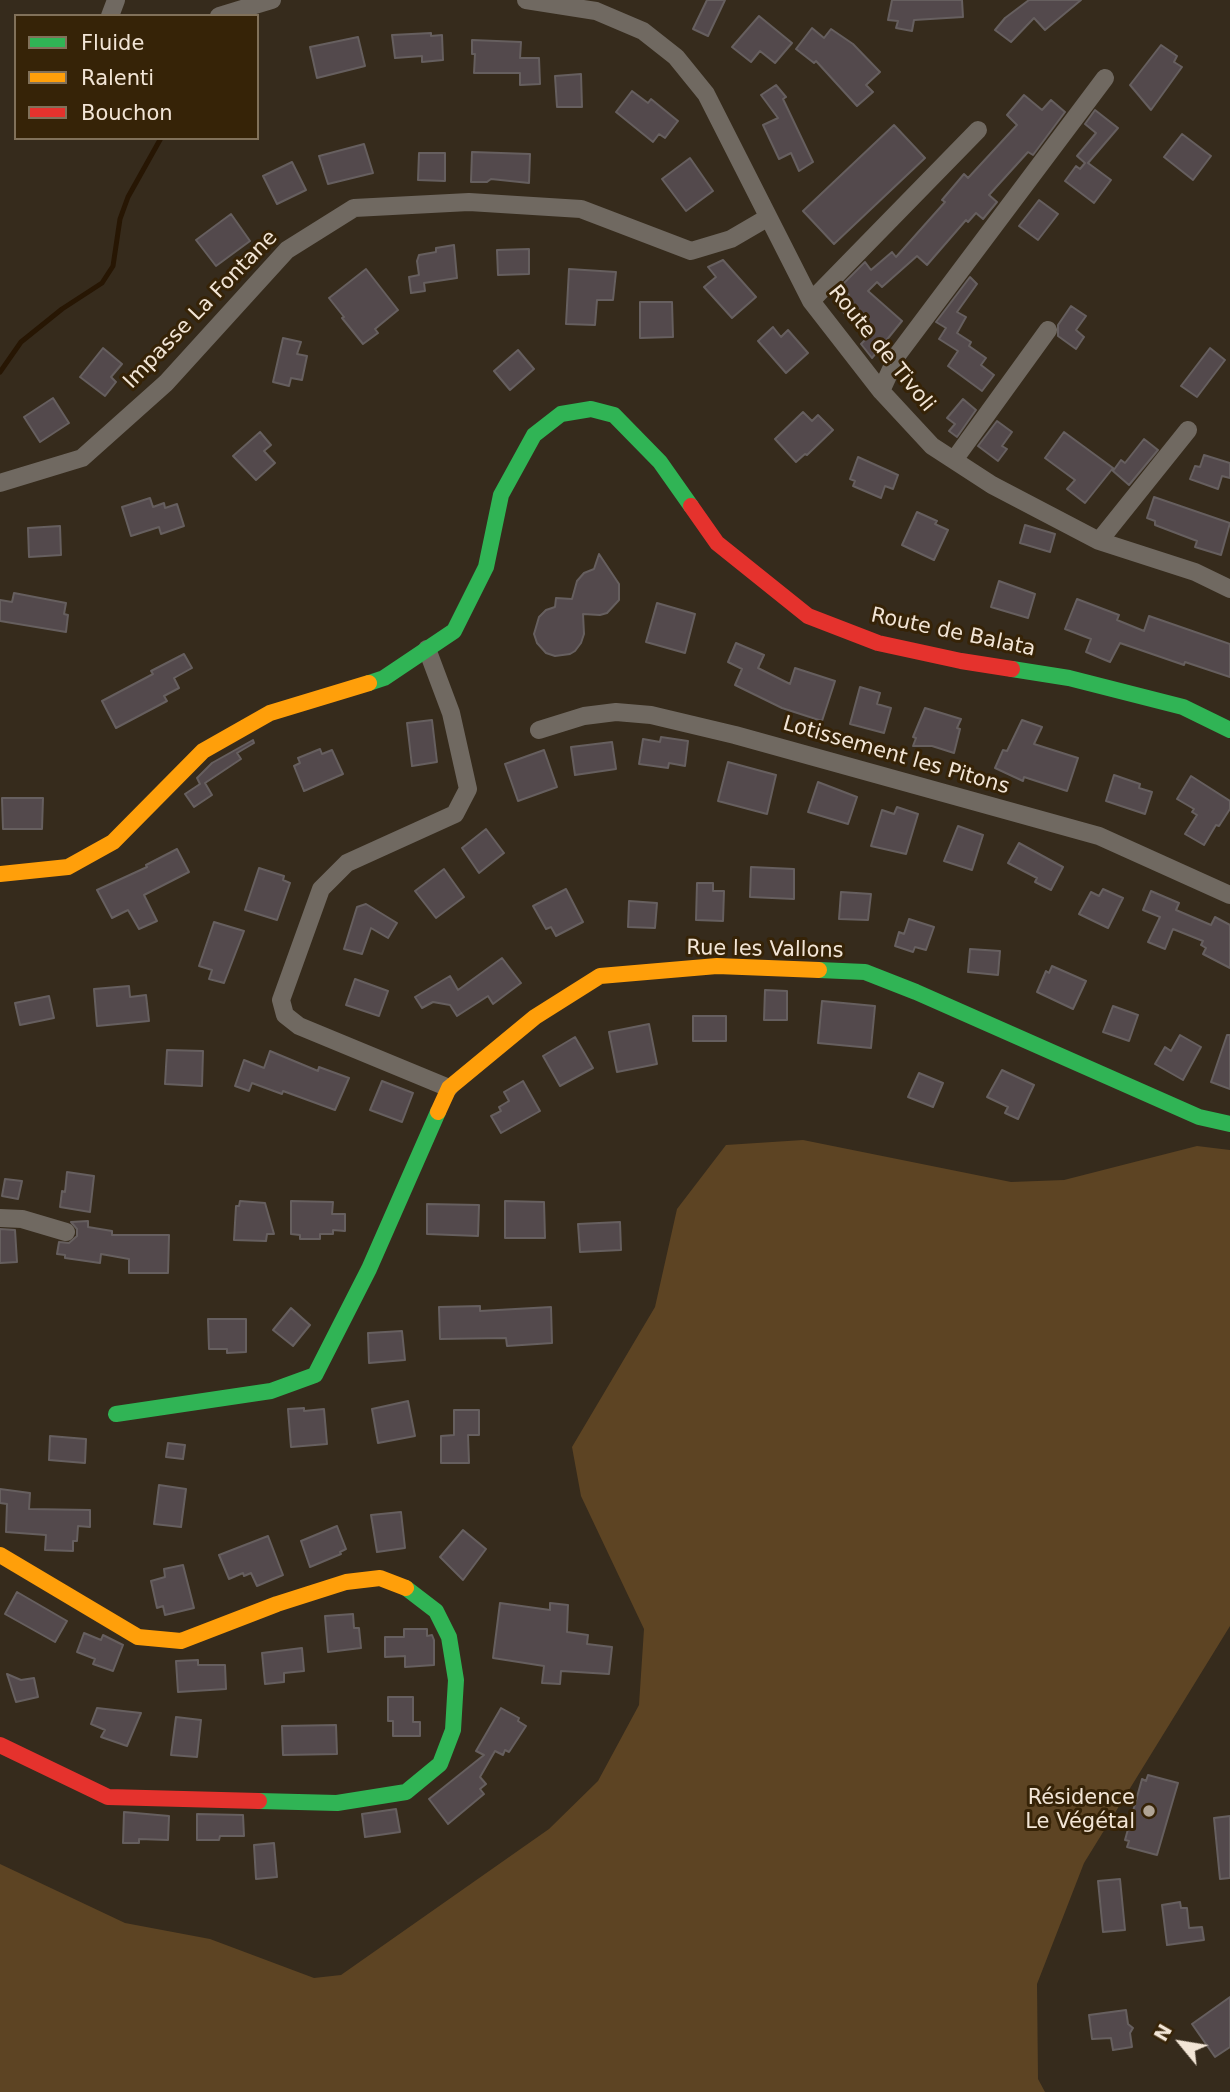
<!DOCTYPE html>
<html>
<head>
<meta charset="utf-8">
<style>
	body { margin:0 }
	#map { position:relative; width:1230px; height:2092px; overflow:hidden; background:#362b1c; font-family:"DejaVu Sans",sans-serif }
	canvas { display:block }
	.legend { position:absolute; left:14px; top:14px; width:245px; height:126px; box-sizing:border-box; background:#362307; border:2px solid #81715a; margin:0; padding:9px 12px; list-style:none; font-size:21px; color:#f2e5d6 }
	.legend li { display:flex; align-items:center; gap:14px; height:35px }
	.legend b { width:35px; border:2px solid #81715a }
	.north { position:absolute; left:1146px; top:2008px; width:70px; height:70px; -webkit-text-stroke:5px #362307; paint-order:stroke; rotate:300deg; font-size:19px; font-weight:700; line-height:28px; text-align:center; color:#f2e5d6 }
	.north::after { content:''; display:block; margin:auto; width:24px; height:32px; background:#f2e5d6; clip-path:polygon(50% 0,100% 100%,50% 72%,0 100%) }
</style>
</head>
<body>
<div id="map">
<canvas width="1230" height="2092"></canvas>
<ul class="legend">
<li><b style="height:9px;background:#30b455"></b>Fluide</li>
<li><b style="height:9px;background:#ff9f0a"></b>Ralenti</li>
<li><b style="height:9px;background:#e5322d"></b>Bouchon</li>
</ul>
<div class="north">N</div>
</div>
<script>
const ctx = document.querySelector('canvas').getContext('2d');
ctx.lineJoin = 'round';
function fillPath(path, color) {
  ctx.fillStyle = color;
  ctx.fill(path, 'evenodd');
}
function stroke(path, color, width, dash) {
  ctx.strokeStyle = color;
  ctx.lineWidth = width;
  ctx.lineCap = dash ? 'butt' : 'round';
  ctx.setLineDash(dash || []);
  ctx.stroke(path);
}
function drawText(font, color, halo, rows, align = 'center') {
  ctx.font = font + ' "DejaVu Sans",sans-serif';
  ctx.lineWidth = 6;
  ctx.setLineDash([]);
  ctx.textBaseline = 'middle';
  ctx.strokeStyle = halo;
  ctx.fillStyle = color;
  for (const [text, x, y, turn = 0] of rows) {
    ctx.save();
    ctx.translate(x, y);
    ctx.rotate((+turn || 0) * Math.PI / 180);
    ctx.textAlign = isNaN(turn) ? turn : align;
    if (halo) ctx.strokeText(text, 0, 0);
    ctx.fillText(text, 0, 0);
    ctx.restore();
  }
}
fillPath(new Path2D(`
	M803 1140 1011 1182 1064 1180 1197 1146 1230 1150V1626L1084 1863 1037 1984 1038 2079 1045 2092H0V1864L125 1923 210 1939 314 1978 341 1975 549 1829 598 1781 639 1705 644 1629 581 1496 572 1447 655 1307 677 1209 726 1145Z`), '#5d4423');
stroke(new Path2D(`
	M0 372 21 342 62 309 102 283 113 266 120 219 128 197 161 138`), '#271603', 5);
const building = new Path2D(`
	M707 0H725L708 36 693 29Z
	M892 0H962L963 17 914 20 912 31 896 28 898 21 888 20Z
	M1029 0H1081L1045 30 1034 18 1011 42 995 30 1005 18Z
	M759 16 792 43 775 63 760 51 751 62 732 47Z
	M812 28 824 38 831 29 853 44 880 72 866 85 873 92 857 106 816 61 814 63 796 49Z
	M431 33V36L442 35 443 60 422 62V56L395 58 392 35Z
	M358 37 365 66 317 78 310 47Z
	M472 40 521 42 520 58H539L540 84 520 85V73H474L475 54H472Z
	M1161 45 1177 56 1174 62 1182 67 1151 110 1130 85Z
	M581 74 582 107H557L555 76Z
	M776 85 786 97 783 99 813 162 799 171 791 153 779 159 763 125 778 118 761 95Z
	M632 91 648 103 651 99 678 121 665 138 659 134 653 142 616 112Z
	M1024 95 1042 110 1051 100 1065 112 1033 155 1028 152 989 195 997 202 983 219 976 213 968 222 966 220 927 265 917 256 882 287 877 282 868 291 902 321 872 358 861 344 873 332 851 313 848 317 837 305 849 295 841 286 865 262 871 270 892 252 896 257 945 202 942 200 964 174 968 178 1017 125 1007 115Z
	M1095 110 1118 128 1088 163 1111 180 1094 203 1065 181 1076 166 1080 169 1085 163 1077 156 1096 133 1085 124Z
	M894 125 925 158 834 244 803 211Z
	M1182 134 1211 156 1193 180 1164 157Z
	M364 144 373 173 328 184 319 156Z
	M472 152 530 154 529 183 491 179 487 182H471Z
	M419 153H445V181L418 180Z
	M690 158 713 191 686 211 662 179Z
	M292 162 306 190 277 204 263 176Z
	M1039 200 1058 214 1038 240 1019 226Z
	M231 214 250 241 216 266 196 240Z
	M454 245 457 278 424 283 425 291 411 293 409 277 419 275 417 261 419 255 436 252V248Z
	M529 249V274L498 275 497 250Z
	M723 260 756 297 732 318 704 287 716 277 708 267Z
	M366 269 398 310 375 329 378 333 363 344 342 318 344 317 329 298Z
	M569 269 616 272 613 300H597L595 325 566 324Z
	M970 277 977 284 957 312 966 317 957 333 971 342 969 346 986 358 981 365 994 375 982 391 948 366 958 351 939 339 946 328 936 322Z
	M640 302H672L673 337 640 338Z
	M1071 306 1086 316 1076 330 1084 337 1076 349 1058 336V325Z
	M773 327 781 337 788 330 808 353 786 373 758 341Z
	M283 338 301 342 297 354 307 356 302 380 291 378 289 386 273 382Z
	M103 348 122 364 111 377 116 382 105 396 80 377Z
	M1210 348 1225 360 1197 397 1181 386Z
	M518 350 534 369 510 390 494 371Z
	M53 398 69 423 40 442 24 417Z
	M963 399 976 410 957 437 949 431 955 424 947 418Z
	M803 412 812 421 818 415 833 430 807 455 805 454 796 462 775 439Z
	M997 421 1012 432 1002 446 1007 449 998 461 978 446Z
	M260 432 271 445 264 451 275 463 256 480 233 456Z
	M1064 432 1113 468 1085 503 1067 489 1075 480 1045 458Z
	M1144 439 1158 450 1129 485 1113 471 1121 460 1125 463Z
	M1204 455 1230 463V478L1222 476 1218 489 1190 479 1195 466 1200 467Z
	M858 457 898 475 893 489 885 486 881 498 853 486 855 481 850 479Z
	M1154 497 1230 523 1221 555 1195 547 1197 541 1155 525V521L1147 518Z
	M150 498 153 507 164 503 165 508 177 504 184 526 161 534 159 527 131 536 122 507Z
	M917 512 937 521 935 524 948 530 934 560 902 545Z
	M1025 525 1055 534 1050 552 1020 543Z
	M60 526 61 555 29 557 28 528Z
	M599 554 619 584V600L607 613 600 615 583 614 584 634 581 643 575 651 570 654 555 656 546 653 537 643 534 634 539 617 546 610 555 607 556 598 572 599 577 581 584 573 594 569Z
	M999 581 1035 594 1028 618 991 607Z
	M14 593 66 603 64 614 68 615 66 632 0 621V600L12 602Z
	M1077 599 1119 615 1117 620 1144 631 1149 616 1230 644V677L1185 662 1184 665 1120 643 1110 662 1086 652 1091 639 1065 629Z
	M657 603 695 614 685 653 646 642Z
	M736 643 764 655 758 668 790 684 795 668 835 681 822 721 782 708 735 685 742 669 728 662Z
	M184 654 192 668 174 678 179 688 164 696 167 701 116 728 102 701 153 674 151 671Z
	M860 687 880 693 877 704 891 708 884 733 850 724Z
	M925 708 961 719 957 728 960 729 954 753 932 746H913L916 738 913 737Z
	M432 720 437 762 412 766 407 723Z
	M1022 720 1042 727 1034 744 1078 758 1067 791 1024 777 1023 781 995 768 1003 750 1007 751Z
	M661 737 688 741 685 766 669 763 668 768 639 764 643 739 660 742Z
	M253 740 254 743 237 753 241 759 205 783 212 795 194 807 185 794 200 784 197 778 212 763Z
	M612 742 616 769 575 775 571 747Z
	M320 749 322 754 332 750 343 774 304 791 294 766 300 763 298 758Z
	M544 750 557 787 518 801 505 764Z
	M728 762 776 775 767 814 718 801Z
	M1114 775 1140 784 1139 788 1152 792 1145 814 1106 801Z
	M1191 776 1230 801V809L1219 826 1216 825 1204 845 1185 834 1197 815 1192 812 1194 809 1177 799Z
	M818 782 857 797 848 824 808 812Z
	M2 798H43L42 829H3Z
	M897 807 918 814 906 854 871 846 882 810 894 814Z
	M958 826 983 835 972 870 944 861Z
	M486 829 504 853 479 873 462 848Z
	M1019 843 1063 867 1051 890 1035 882 1037 878 1008 863Z
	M177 849 189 872 144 895 157 921 139 929 128 910 112 918 97 890 147 867 146 865Z
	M751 867 794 869V899L750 897Z
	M259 868 284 876 283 880 290 883 277 920 245 910Z
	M444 869 464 897 436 918 415 891Z
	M697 883H713V891H724L723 921 696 920Z
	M566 889 583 922 556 936 551 927 546 929 533 906Z
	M1103 889 1123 898 1108 928 1079 914 1091 892 1099 896Z
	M1151 891 1179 903 1176 910 1211 925 1215 917 1230 925V968L1203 954 1206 948 1201 945 1203 941 1173 929 1165 949 1148 942 1160 917 1143 910Z
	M841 892 871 894 868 920 839 919Z
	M629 901 657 903 655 928 628 927Z
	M366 904 397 923 388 938 371 928 362 954 344 949 357 907Z
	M909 919 934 927 926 950 915 947 913 952 895 946 899 932 904 934Z
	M214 922 244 931 224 983 209 979 212 970 199 966Z
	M970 949 1000 951 998 975 968 972Z
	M502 958 521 983 493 1004 488 996 457 1016 450 1005 433 1002 422 1008 415 997 450 976 458 990Z
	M1052 966 1086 981 1073 1009 1037 992 1046 971 1049 973Z
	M355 979 388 991 379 1016 346 1005Z
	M129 986 130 997 146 995 149 1021 97 1026 94 989Z
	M765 990 787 991V1020H764Z
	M49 996 54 1018 20 1025 15 1003Z
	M822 1001 875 1006 871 1048 818 1043Z
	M1113 1006 1138 1015 1129 1041 1103 1032Z
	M693 1016H726V1041H693Z
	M649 1024 657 1064 617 1072 609 1032Z
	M1180 1035 1201 1047 1183 1080 1155 1064 1165 1047 1171 1051Z
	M1227 1035H1230V1089L1211 1082Z
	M575 1037 593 1068 560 1086 543 1056Z
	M167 1050 203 1051 202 1086 165 1084Z
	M270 1051 318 1071 319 1067 349 1078 335 1110 283 1091 282 1094 252 1083 249 1091 235 1086 244 1060 264 1068Z
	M1002 1070 1034 1085 1018 1119 1005 1113 1008 1107 987 1097Z
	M919 1073 943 1083 933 1107 908 1097Z
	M382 1081 413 1093 402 1122 370 1110Z
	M523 1081 540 1111 501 1133 491 1116 501 1111 499 1107 509 1101 504 1092Z
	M67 1172 94 1176 90 1212 60 1207 62 1191 65 1192Z
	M5 1179 22 1181 18 1199 2 1196Z
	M240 1201 265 1203 274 1234H267L266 1241 234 1240 236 1206H239Z
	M291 1201 333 1202 332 1214H345V1231L333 1230V1234H320V1239H300V1235L291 1234Z
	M505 1201 544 1202 545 1238H505Z
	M427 1204 479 1205 478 1236 427 1234Z
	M88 1221V1227L112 1231V1235H169L168 1273H129V1259L101 1254 100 1263 65 1258V1255L57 1254 59 1242 69 1243 77 1236V1229L71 1222Z
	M620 1222 621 1250 580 1252 578 1224Z
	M0 1229 15 1230 17 1262 0 1263Z
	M480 1306V1311L551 1307 552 1343 507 1346 506 1338 440 1339 439 1307Z
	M291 1308 310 1325 293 1346 273 1330Z
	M208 1319H246V1352L227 1353V1349H209Z
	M402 1331 405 1360 369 1363 368 1333Z
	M408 1401 415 1436 378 1443 372 1409Z
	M304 1408V1411L324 1409 327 1444 291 1447 288 1409Z
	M454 1410H479V1435H468L469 1463H441V1436L454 1435Z
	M50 1436 86 1439 85 1463 49 1460Z
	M168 1443 185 1445 183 1459 166 1457Z
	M159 1485 186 1489 181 1527 154 1524Z
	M0 1489 30 1493 29 1509 90 1510V1527L78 1526 77 1541H73V1551L45 1550 46 1535 6 1532 7 1504 0 1503Z
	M401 1512 405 1548 377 1552 371 1515Z
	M337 1526 346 1549 340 1552 341 1554 310 1567 301 1541Z
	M463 1530 486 1549 463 1580 440 1557Z
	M268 1536 283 1575 257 1586 251 1573 244 1576 243 1573 229 1579 219 1555Z
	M183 1565 194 1608 165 1615 163 1606 157 1608 151 1581 165 1577 164 1569Z
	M17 1592 67 1621 55 1642 5 1614Z
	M500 1603 550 1610V1603L568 1605 567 1632 588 1635 587 1644 612 1647 609 1674 561 1671 560 1684 542 1683 544 1666 493 1658Z
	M353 1614 354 1628H359L361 1648 328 1652 325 1616Z
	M404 1629H427V1636L432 1635 434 1640V1665L405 1667V1656L385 1657V1637H404Z
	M84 1633 101 1640 103 1635 123 1645 113 1671 93 1664 95 1659 77 1652Z
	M302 1648 304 1671 284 1673V1682L265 1684 262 1653Z
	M198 1660V1665H225L226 1689 178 1692 176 1661Z
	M7 1674 21 1680 34 1678 38 1697 16 1702Z
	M388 1697H413V1722H420V1736H393V1721H388Z
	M97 1708 141 1713 127 1746 101 1737 105 1730 91 1724Z
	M501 1708 519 1718 518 1721 526 1726 509 1752 505 1750 503 1755 495 1751 480 1777 486 1784 480 1789 484 1794 448 1824 429 1799 484 1755 476 1751Z
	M176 1717 201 1720 197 1757 171 1755Z
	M336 1725 337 1754 283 1755 282 1726Z
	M1148 1775 1178 1783 1157 1855 1127 1847 1129 1841 1125 1840 1142 1779 1146 1781Z
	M396 1809 400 1832 365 1837 362 1814Z
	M124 1812 169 1816 168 1840 139 1839V1843H123Z
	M197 1814 243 1815 244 1836H220L219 1840H197Z
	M1230 1816V1878L1220 1879 1214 1818Z
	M274 1843 277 1877 256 1879 254 1845Z
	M1120 1879 1125 1930 1103 1932 1098 1881Z
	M1180 1902 1181 1908H1187L1189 1928 1202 1927 1204 1940 1167 1945 1162 1905Z
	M1230 1997V2047L1215 2057 1192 2024Z
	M1126 2010 1128 2024 1133 2028 1130 2033 1132 2047 1113 2050 1111 2038 1092 2039 1089 2015Z`);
fillPath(building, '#53494c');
stroke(building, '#665f5f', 2);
stroke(new Path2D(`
	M526 0 596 11 643 31 676 57 706 94 811 301 881 391 932 446 992 485 1099 541 1195 572 1230 589
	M110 16 116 0
	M219 16 272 0
	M811 301 978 130
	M881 391 898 354 1105 78
	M954 460 1048 330
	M0 483 82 458 166 383 287 250 354 208 469 202 581 209 691 251 731 239 767 218
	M1099 541 1188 430
	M427 649 451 713 468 789 455 814 347 863 321 889 281 1000 285 1015 299 1026 449 1088
	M539 730 584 716 616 712 651 715 735 735 1099 836 1230 895
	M0 1218 22 1219 66 1232`), '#706961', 18);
stroke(new Path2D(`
	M1012 669 1069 678 1183 707 1230 730
	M369 683 384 678 454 631 486 567 501 495 534 435 561 414 591 409 614 415 660 462 691 506
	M819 970 865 972 916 992 1199 1117 1230 1124
	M116 1414 271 1391 315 1375 369 1269 438 1112
	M259 1801 337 1803 406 1792 440 1764 453 1730 456 1680 449 1637 436 1611 406 1588`), '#30b455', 16);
stroke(new Path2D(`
	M0 874 68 867 113 842 203 751 270 713 369 683
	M438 1112 449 1088 535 1017 600 976 717 966 819 970
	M0 1555 138 1637 181 1641 277 1604 346 1582 380 1578 406 1588`), '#ff9f0a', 16);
stroke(new Path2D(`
	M691 506 717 543 808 616 878 643 961 661 1012 669
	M0 1745 108 1797 259 1801`), '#e5322d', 16);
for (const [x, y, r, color] of [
	[1149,1811,7,"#b0a495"]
]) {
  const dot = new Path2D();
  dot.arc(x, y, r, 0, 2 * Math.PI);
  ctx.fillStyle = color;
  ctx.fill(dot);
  stroke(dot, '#362307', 2.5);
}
drawText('21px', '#f2e5d6', '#362307', [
	["Impasse La Fontane",201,310,-46],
	["Route de Tivoli",881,349,51],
	["Route de Balata",953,633,12],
	["Lotissement les Pitons",896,756,16],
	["Rue les Vallons",765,950,1]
]);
drawText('21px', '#f2e5d6', '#362307', [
	["Résidence",1135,1799],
	["Le Végétal",1135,1823]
], 'right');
</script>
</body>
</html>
